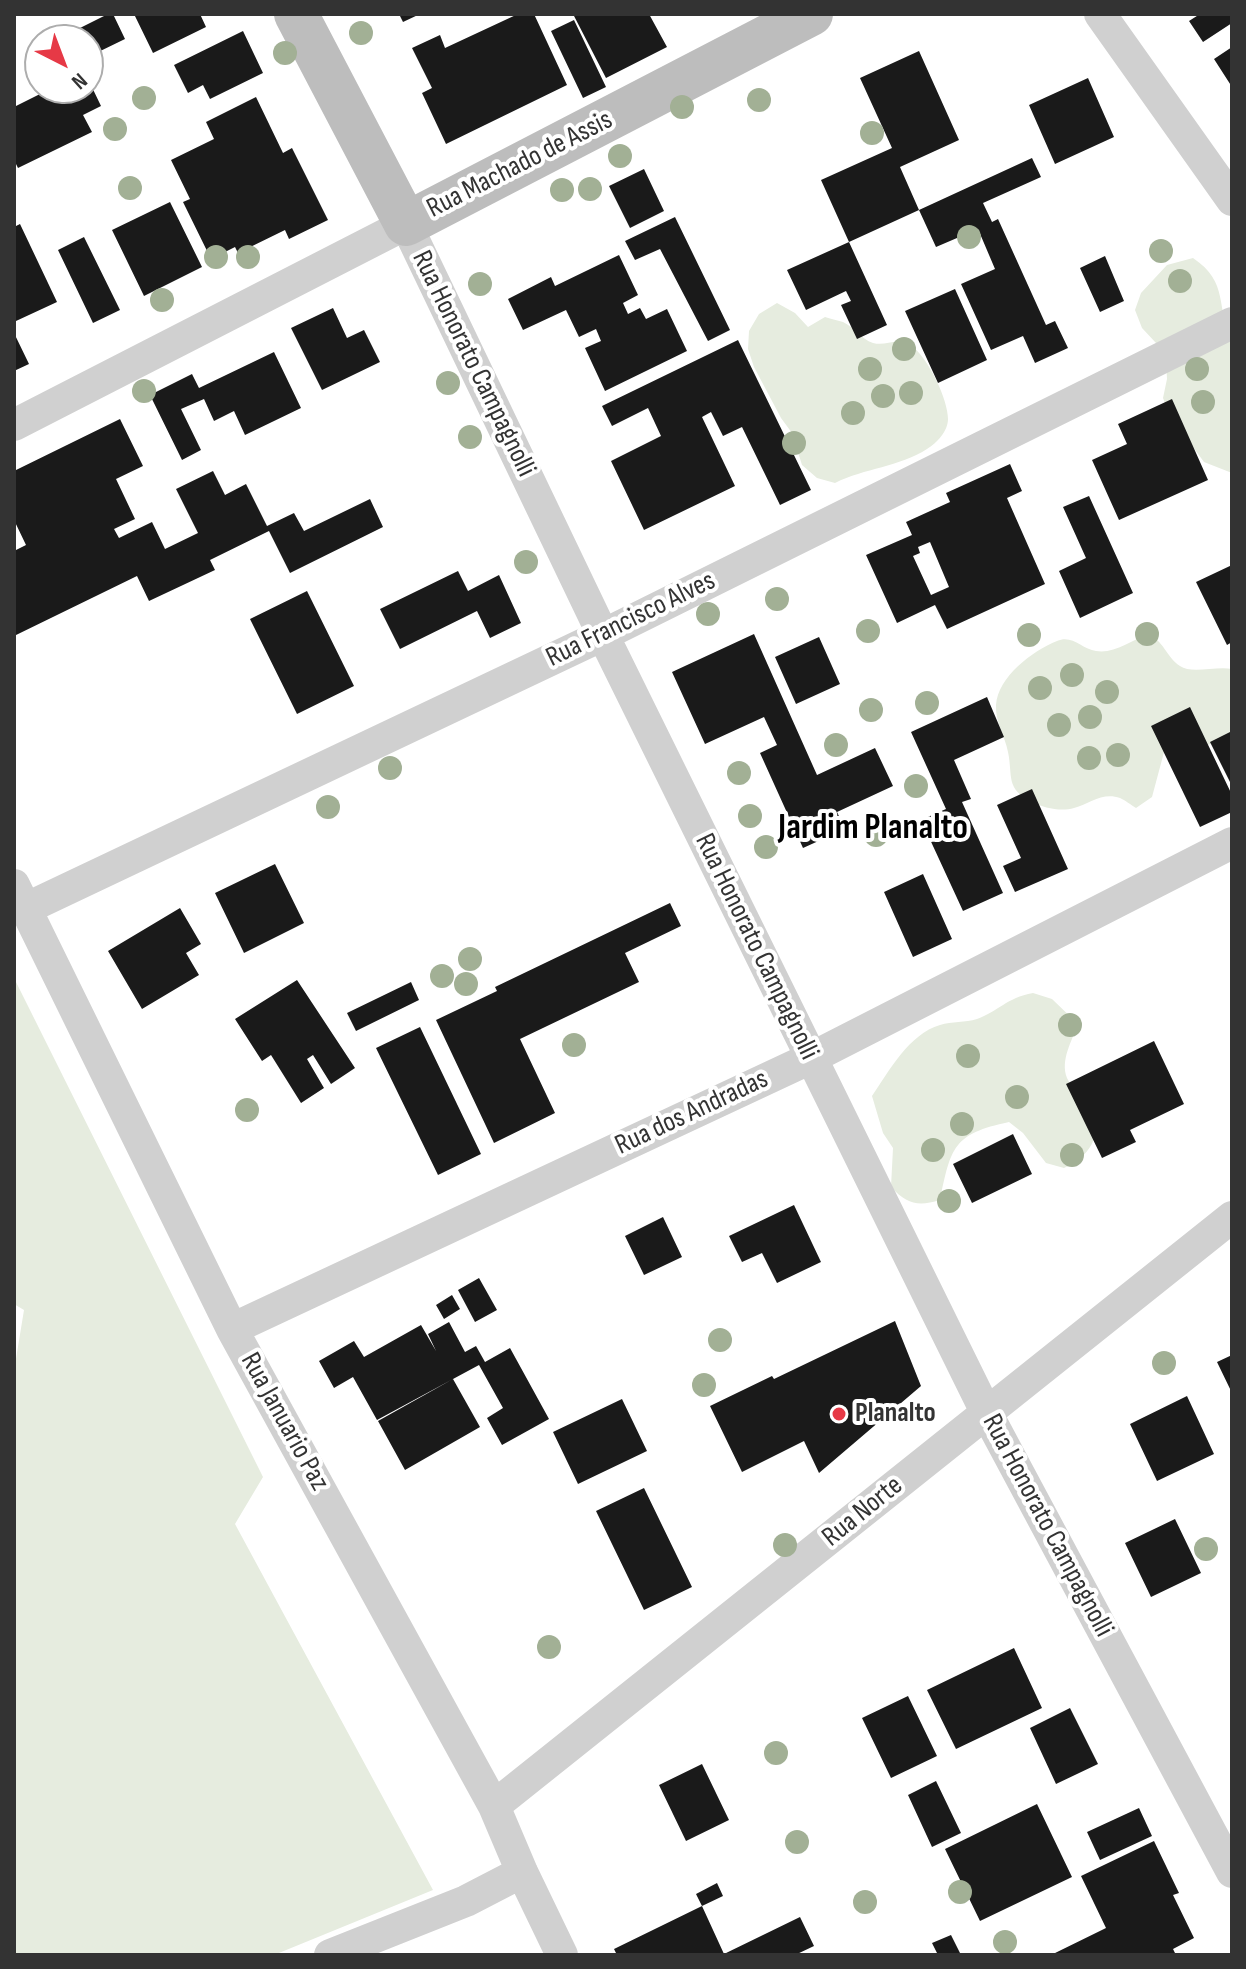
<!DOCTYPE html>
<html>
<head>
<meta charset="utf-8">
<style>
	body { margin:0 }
	#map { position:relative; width:1246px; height:1969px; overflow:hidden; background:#fff; font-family:"Sofia Sans Condensed",sans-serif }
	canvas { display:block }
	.frame { position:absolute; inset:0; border:16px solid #333; pointer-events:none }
	.north { position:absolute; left:24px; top:24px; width:80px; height:80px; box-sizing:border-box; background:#fff; border:2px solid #adadad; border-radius:50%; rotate:138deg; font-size:22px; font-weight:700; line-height:32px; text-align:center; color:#333 }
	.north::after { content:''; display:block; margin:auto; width:28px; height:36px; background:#e63946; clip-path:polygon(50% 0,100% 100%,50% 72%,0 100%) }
</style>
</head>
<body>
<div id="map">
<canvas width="1246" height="1969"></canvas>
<div class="frame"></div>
<div class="north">N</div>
</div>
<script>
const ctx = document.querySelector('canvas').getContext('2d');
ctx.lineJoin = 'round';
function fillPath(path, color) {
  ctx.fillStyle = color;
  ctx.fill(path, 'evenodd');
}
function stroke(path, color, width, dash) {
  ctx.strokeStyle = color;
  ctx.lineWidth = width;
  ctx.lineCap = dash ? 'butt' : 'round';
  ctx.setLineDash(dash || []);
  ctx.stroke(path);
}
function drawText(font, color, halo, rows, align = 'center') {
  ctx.font = font + ' "Sofia Sans Condensed",sans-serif';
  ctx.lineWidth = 8;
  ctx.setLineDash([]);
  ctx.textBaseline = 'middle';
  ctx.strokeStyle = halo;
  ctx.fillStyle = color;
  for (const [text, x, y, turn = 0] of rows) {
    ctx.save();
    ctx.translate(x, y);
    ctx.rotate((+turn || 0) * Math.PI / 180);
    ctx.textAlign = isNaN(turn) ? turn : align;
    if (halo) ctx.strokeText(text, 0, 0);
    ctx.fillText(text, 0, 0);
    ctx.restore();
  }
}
fillPath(new Path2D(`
	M1193 258C1230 283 1215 307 1232 341V473L1204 462 1170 416 1163 398 1167 379 1166 360 1156 343 1142 328 1135 310 1141 293 1167 265Z
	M777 303 795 313 808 327 825 317C830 319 837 320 843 322 854 327 861 339 873 343 888 347 897 335 914 348 929 360 948 400 948 419 948 431 937 443 927 449 899 467 865 468 835 483L817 478 802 465 792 433 781 418 754 367 748 349 749 331 759 314Z
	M1147 634C1164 640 1166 657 1180 666 1191 674 1216 666 1232 669V734L1208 745 1186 733 1167 741 1152 797 1136 808C1131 805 1125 800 1120 798 1102 792 1090 804 1074 808 1061 812 1044 808 1032 802 1005 789 1013 776 1008 752 1005 736 995 722 996 705 998 677 1032 651 1057 641 1072 634 1082 649 1096 651 1114 654 1131 641 1147 634Z
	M14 978 263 1477 235 1524 433 1890 274 1955H14V1371L24 1310 14 1304Z
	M1033 993 1052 999 1078 1024C1072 1041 1060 1060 1067 1078 1072 1090 1085 1098 1090 1109 1104 1137 1089 1156 1064 1168L1046 1163 1023 1133 1009 1122C953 1134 951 1147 940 1200 918 1207 907 1204 891 1187L893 1148 883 1133 872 1096C889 1071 909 1034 940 1025 952 1021 965 1023 977 1019 999 1011 1006 998 1033 993Z`), '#e6ecdf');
fillPath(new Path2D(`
	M108 14H113L125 39 88 57V40H61L60 38Z
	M134 14H200L206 27 153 53Z
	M399 14H420L403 22Z
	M518 14H534L567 85 446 144 422 93 432 88 412 48 440 35 445 48Z
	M573 14H649L667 47 606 78Z
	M1200 14H1232V23L1203 42 1189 21Z
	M574 20 606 87 583 98 551 31Z
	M243 31 263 73 210 99 203 85 188 93 174 65Z
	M1232 47V87L1214 59Z
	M919 51 959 140 900 167 919 210 849 242 821 180 892 148 860 78Z
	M1088 78 1114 137 1055 164 1029 105Z
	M88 79 101 106 83 115 92 132 18 168 14 160V107L52 88H88Z
	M256 97 283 153 292 148 328 220 289 239 285 230 238 253 235 247 211 259 183 202 190 199 171 160 214 139 206 122Z
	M1032 158 1041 177 983 203 992 222 998 219 1046 325 1055 321 1068 348 1035 363 1023 336 991 350 961 284 995 269 978 229 936 247 919 210Z
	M644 169 664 211 630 228 609 186Z
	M170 202 202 267 144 296 112 230Z
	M675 217 730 330 708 341 660 249 635 260 625 241Z
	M20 224 57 302 16 321 14 317V227Z
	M84 237 120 310 93 323 58 250Z
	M849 242 887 325 857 339 841 305 851 301 846 291 806 310 787 270Z
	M619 255 638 295 623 303 628 314 640 308 646 319 667 309 687 351 605 391 585 348 601 341 596 329 579 337 566 310 523 330 508 299 551 277 555 286Z
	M1105 256 1124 301 1100 312 1080 268Z
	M955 289 987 360 938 383 905 311Z
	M333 308 347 338 364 330 380 362 322 390 291 328Z
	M14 333 29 364 14 371Z
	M738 340 811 490 780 505 742 427 723 436 711 412 702 417 735 486 644 530 611 461 661 436 648 408 612 426 602 406Z
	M274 352 301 408 245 435 234 411 214 421 204 399 181 409 201 450 182 460 150 395 192 374 199 388Z
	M1172 399 1208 480 1119 520 1092 460 1127 444 1118 424Z
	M120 419 143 466 116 479 135 519 114 529 119 538 152 522 165 549 198 533 176 489 213 471 225 495 246 484 267 526 294 513 304 531 370 499 383 527 290 573 269 531 210 560 215 570 149 601 137 576 14 636V551L26 545 14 520V471Z
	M1010 464 1022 491 1007 498 1045 584 947 629 935 605 897 623 866 555 912 535 906 522 950 502 946 493ZM930 542 949 587 931 595 913 556 920 553 918 547Z
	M1089 496 1133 593 1080 618 1059 571 1086 558 1063 507Z
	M1232 565V642L1227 645 1196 582Z
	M458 571 468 591 499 575 521 623 490 638 477 611 400 649 380 609Z
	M307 591 354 686 297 714 250 619Z
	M754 634 817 775 875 748 893 786 837 812 845 829 803 848 760 753 777 745 764 717 705 744 672 672Z
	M819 637 840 684 796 704 775 657Z
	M987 697 1004 737 954 760 971 799 962 802 1003 893 963 911 921 820 946 809 911 732Z
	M1190 707 1232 795V812L1200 827 1151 726Z
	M1232 731V786L1210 742Z
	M1032 789 1068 869 1015 892 1003 866 1021 858 997 805Z
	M275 864 304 923 244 953 215 893Z
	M923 874 952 939 913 957 884 892Z
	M670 903 681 926 625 953 639 982 520 1039 555 1113 494 1143 436 1020 497 991 495 987Z
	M180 908 201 944 186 953 199 975 142 1009 108 951Z
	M297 980 355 1068 331 1084 313 1055 307 1059 324 1088 301 1103 271 1055 262 1061 235 1019Z
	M411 982 419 1000 356 1031 347 1013Z
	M420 1027 481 1154 438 1175 376 1048Z
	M1154 1041 1184 1104 1130 1130 1136 1142 1102 1158 1066 1084Z
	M1013 1134 1032 1174 972 1203 953 1164Z
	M794 1205 821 1262 777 1283 762 1253 742 1262 729 1236Z
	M663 1217 682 1257 644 1275 625 1236Z
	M479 1278 497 1310 475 1322 458 1290Z
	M452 1295 460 1309 444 1319 436 1305Z
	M895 1321 921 1386 819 1473 804 1441 742 1472 710 1406 772 1376 774 1379Z
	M449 1322 465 1352 476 1346 485 1362 510 1348 549 1419 502 1445 487 1418 503 1408 479 1365 377 1420 353 1377 334 1388 319 1361 354 1341 364 1357 421 1325 436 1351 428 1334Z
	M1232 1355V1393L1217 1362Z
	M453 1379 480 1427 405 1470 378 1421Z
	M1187 1396 1214 1454 1157 1481 1130 1424Z
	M622 1399 647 1451 578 1484 553 1432Z
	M644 1488 692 1587 644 1610 596 1511Z
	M1175 1519 1201 1573 1151 1597 1125 1543Z
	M1014 1648 1042 1708 956 1749 927 1690Z
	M908 1696 937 1756 891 1778 862 1718Z
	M1070 1708 1098 1764 1056 1784 1030 1728Z
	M702 1764 729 1820 686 1841 659 1785Z
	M936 1781 961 1833 932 1847 908 1795Z
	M1037 1804 1072 1877 980 1921 945 1849Z
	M1139 1808 1152 1836 1100 1860 1087 1832Z
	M1154 1841 1179 1893 1173 1895 1194 1938 1173 1949 1176 1955H1051L1106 1928 1081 1876Z
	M717 1883 723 1896 702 1906 696 1894Z
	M702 1906 724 1954 800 1917 814 1946 795 1955H617L614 1949Z
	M951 1935 961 1955H938L932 1943Z`), '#1a1a1a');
stroke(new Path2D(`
	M1100 14 1232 200
	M14 425 406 224 603 635 987 1414 1232 1872
	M14 885 232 1329 494 1806 522 1872 562 1955
	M25 909 603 635 1232 323
	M232 1329 811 1058 1232 843
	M494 1806 1232 1217
	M330 1955 466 1901 522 1872`), '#d0d0d0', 32);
stroke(new Path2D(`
	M296 14 406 224 811 14`), '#bdbdbd', 44);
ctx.fillStyle = '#a2b095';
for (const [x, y] of [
	[361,33],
	[285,53],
	[144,98],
	[759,100],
	[682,107],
	[115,129],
	[872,133],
	[620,156],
	[130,188],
	[590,189],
	[562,190],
	[969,237],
	[1161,251],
	[216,257],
	[248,257],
	[1180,281],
	[480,284],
	[162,300],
	[904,349],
	[870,369],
	[1197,369],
	[448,383],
	[144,391],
	[911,393],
	[883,396],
	[1203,402],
	[853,413],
	[470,437],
	[794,443],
	[526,562],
	[777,599],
	[708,614],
	[868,631],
	[1147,634],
	[1029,635],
	[1072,675],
	[1040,688],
	[1107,692],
	[927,703],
	[871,710],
	[1090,717],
	[1059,725],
	[836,745],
	[1118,755],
	[1089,758],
	[390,768],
	[739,773],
	[916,786],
	[328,807],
	[750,816],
	[876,835],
	[766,847],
	[470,959],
	[442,976],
	[466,984],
	[1070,1025],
	[574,1045],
	[968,1056],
	[1017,1097],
	[247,1110],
	[962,1124],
	[933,1150],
	[1072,1155],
	[949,1201],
	[720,1340],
	[1164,1363],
	[704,1385],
	[785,1545],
	[1206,1549],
	[549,1647],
	[776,1753],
	[797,1842],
	[960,1892],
	[865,1902],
	[1005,1942]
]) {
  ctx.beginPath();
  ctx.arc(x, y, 12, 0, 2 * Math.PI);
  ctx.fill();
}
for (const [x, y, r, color] of [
	[839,1414,8,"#e63946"]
]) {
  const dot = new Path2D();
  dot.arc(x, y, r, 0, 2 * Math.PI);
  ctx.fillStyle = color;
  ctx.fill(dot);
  stroke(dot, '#fff', 3);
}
drawText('28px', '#333', '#fff', [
	["Rua Machado de Assis",520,165,-27],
	["Rua Honorato Campagnolli",473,364,64],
	["Rua Francisco Alves",631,620,-26],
	["Rua Honorato Campagnolli",756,947,64],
	["Rua dos Andradas",692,1113,-25],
	["Rua Januario Paz",284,1422,61],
	["Rua Norte",863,1512,-39],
	["Rua Honorato Campagnolli",1047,1526,62]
]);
drawText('bold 28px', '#333', '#fff', [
	["Planalto",855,1414]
], 'left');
drawText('bold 36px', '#000', '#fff', [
	["Jardim Planalto",873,829]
]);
</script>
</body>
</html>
